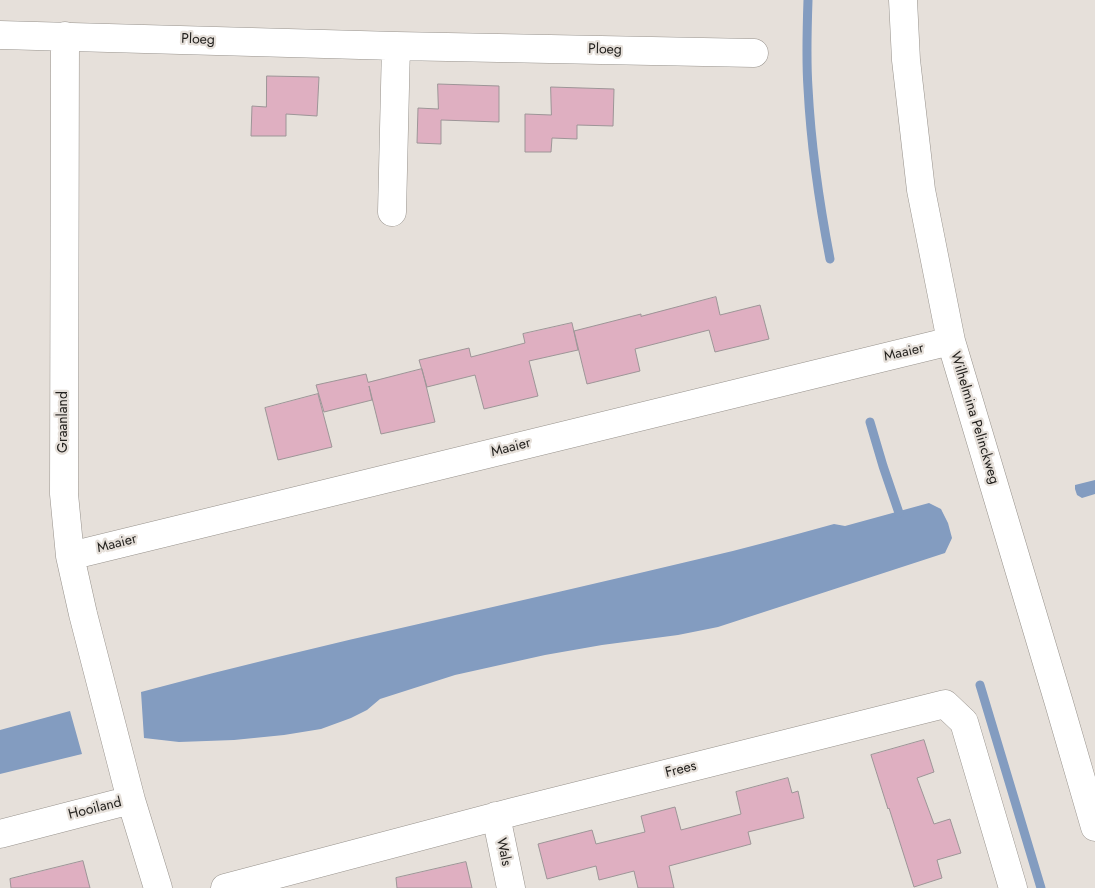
<!DOCTYPE html>
<html>
<head>
<meta charset="utf-8">
<style>
	body { margin:0 }
	canvas { display:block; background:#e6e0da }
</style>
</head>
<body>
<canvas width="1095" height="888"></canvas>
<script>
const ctx = document.querySelector('canvas').getContext('2d');
ctx.lineJoin = 'round';
function fillPath(path, color) {
  ctx.fillStyle = color;
  ctx.fill(path, 'evenodd');
}
function stroke(path, color, width, dash) {
  ctx.strokeStyle = color;
  ctx.lineWidth = width;
  ctx.lineCap = dash ? 'butt' : 'round';
  ctx.setLineDash(dash || []);
  ctx.stroke(path);
}
function drawText(font, color, halo, rows, align = 'center') {
  ctx.font = font + ' Jost,sans-serif';
  ctx.lineWidth = 4.5;
  ctx.setLineDash([]);
  ctx.textBaseline = 'middle';
  ctx.strokeStyle = halo;
  ctx.fillStyle = color;
  for (const [text, x, y, turn = 0] of rows) {
    ctx.save();
    ctx.translate(x, y);
    ctx.rotate((+turn || 0) * Math.PI / 180);
    ctx.textAlign = isNaN(turn) ? turn : align;
    if (halo) ctx.strokeText(text, 0, 0);
    ctx.fillText(text, 0, 0);
    ctx.restore();
  }
}
fillPath(new Path2D(`
	M1095 480V494L1082 498 1077 495 1075 489V485Z
	M929 503 941 509 948 523 952 538 945 553 718 627 678 635 602 645 545 655 455 675 380 699 367 710 351 718 321 729 284 735 234 740 179 742 144 738 141 692C326 642 513 604 699 559 744 549 789 536 834 524L845 526Z
	M70 711 82 754 0 774V730Z`), '#839cc0');
stroke(new Path2D(`
	M808 0C807 29 806 59 808 88 811 146 819 202 830 259
	M870 422 883 466 899 513
	M980 685 1041 888`), '#839cc0', 9);
const building = new Path2D(`
	M267 76 319 77 317 116 286 114V136H251L252 106 266 107Z
	M438 84 499 86V122L441 120V144L417 143 418 108 438 109Z
	M551 87 614 89 613 126 577 125V139L552 138 551 152H525V114L551 115Z
	M716 297 720 315 760 305 769 339 715 352 709 330 635 349 640 371 587 384 574 331 641 314V316Z
	M572 323 578 350 529 361 538 396 484 409 475 375 427 387 419 360 469 348 471 357 525 343 523 334Z
	M422 369 435 422 381 434 369 386 372 400 324 412 316 385 366 374 368 382Z
	M318 394 332 447 278 460 265 408Z
	M924 740 934 772 917 778 934 824 950 819 961 853 937 860 942 878 914 887 889 808 888 809 871 755Z
	M788 778 792 793 798 791 804 818 748 832 751 844 669 866 674 888H638L634 871 599 880 596 866 547 879 538 844 592 830 596 844 645 832 641 816 675 807 681 830 741 814 736 792Z
	M83 861 90 888H11L10 879Z
	M466 862 472 888H397L396 878Z`);
fillPath(building, '#dfafc1');
stroke(building, '#9d9597', 1);
const minor = new Path2D(`
	M903 0 906 60 921 190 951 341 1059 703 1095 827
	M0 35 396 46 754 53
	M65 36 64 494 70 556 83 614 131 800
	M392 212 396 46
	M70 556 951 341
	M496 816 511 888
	M0 834 131 800 158 888
	M225 888 513 812 945 704 964 722 1013 888`);
stroke(minor, '#98938d', 29);
stroke(minor, '#fff', 28);
drawText('14px', '#24221f', '#e6e0da', [
	["Ploeg",198,40,2],
	["Ploeg",605,50,1],
	["Maaier",904,353,-13],
	["Wilhelmina Pelinckweg",974,418,73],
	["Graanland",64,422,-90],
	["Maaier",511,448,-14],
	["Maaier",117,544,-14],
	["Frees",681,770,-14],
	["Hooiland",95,809,-14],
	["Wals",503,852,78]
]);
</script>
</body>
</html>
